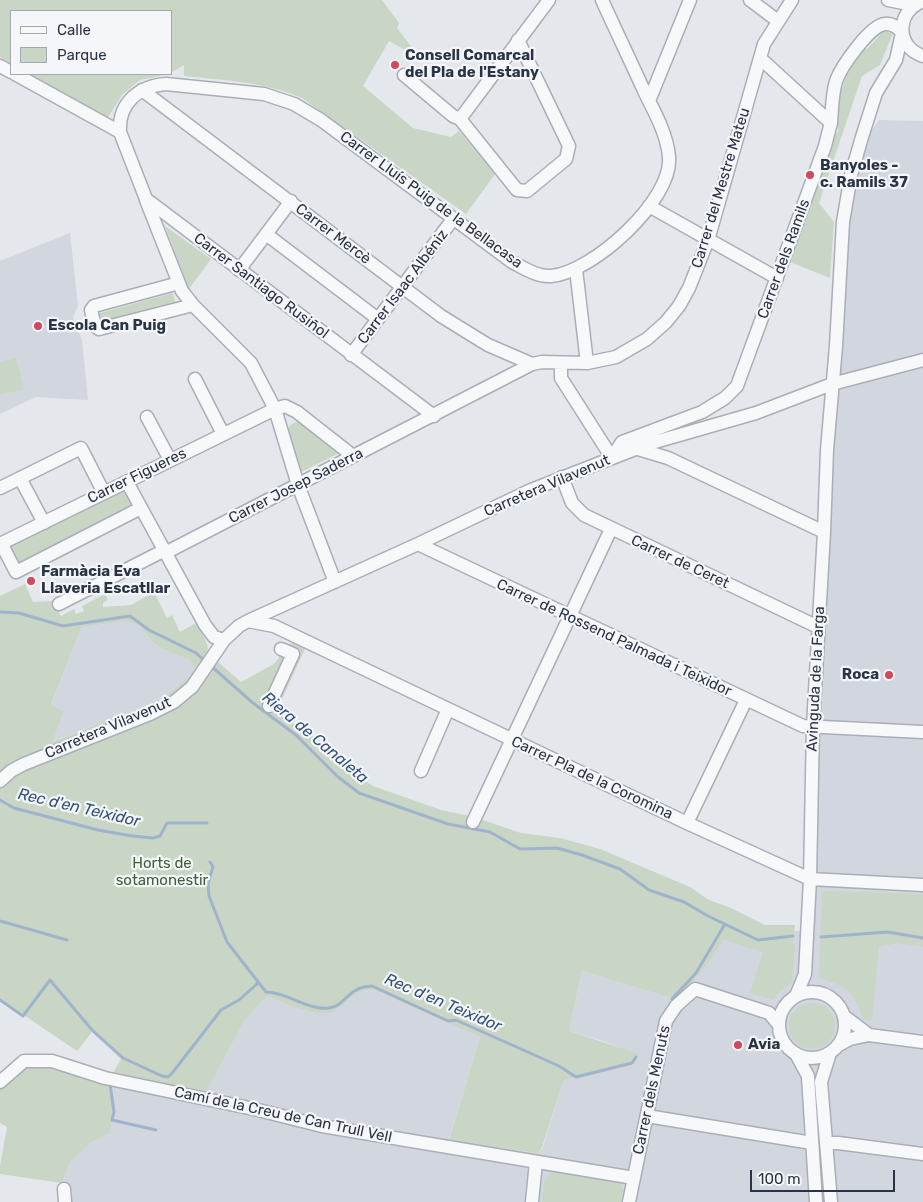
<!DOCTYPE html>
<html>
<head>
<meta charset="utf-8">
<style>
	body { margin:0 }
	#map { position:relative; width:923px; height:1202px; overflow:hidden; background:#e4e7ec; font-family:Rubik,sans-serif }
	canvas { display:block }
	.legend { position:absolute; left:10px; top:10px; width:162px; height:65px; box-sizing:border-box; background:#f4f6f9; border:1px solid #a4a8b1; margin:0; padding:6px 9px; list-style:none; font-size:15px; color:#2b3445 }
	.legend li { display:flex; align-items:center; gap:10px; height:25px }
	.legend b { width:25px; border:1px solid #a4a8b1 }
	.scale { position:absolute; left:750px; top:1170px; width:145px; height:22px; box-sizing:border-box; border:2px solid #2b3445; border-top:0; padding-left:6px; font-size:15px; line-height:18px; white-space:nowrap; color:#2b3445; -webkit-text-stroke:4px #f4f6f9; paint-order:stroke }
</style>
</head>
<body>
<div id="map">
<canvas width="923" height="1202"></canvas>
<ul class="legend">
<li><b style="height:6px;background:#f7f8fa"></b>Calle</li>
<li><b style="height:14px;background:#c9d6c5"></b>Parque</li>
</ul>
<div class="scale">100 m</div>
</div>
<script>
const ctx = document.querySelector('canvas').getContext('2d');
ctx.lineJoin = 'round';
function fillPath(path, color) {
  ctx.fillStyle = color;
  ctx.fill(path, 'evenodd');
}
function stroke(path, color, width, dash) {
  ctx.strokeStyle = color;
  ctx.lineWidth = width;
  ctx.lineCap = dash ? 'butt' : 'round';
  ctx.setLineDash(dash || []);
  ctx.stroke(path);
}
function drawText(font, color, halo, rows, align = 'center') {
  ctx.font = font + ' Rubik,sans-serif';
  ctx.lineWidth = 4.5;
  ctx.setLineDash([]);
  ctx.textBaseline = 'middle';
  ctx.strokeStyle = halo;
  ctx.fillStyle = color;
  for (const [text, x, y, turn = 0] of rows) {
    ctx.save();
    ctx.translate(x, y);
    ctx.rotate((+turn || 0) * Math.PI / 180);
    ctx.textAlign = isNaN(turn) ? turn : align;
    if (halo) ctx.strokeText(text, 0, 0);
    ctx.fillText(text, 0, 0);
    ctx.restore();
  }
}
fillPath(new Path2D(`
	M879 120 923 121V1202H61L62 1183 70 1162 92 1142 109 1134 108 1082 113 1073 206 1092 245 1020 267 996 307 1011 327 1013 350 999 356 993 366 988 374 990 480 1037 449 1139 538 1153 542 1150 564 1080 635 1064 640 1055 603 1041 569 1031 582 971 678 1000 710 961 722 940 738 944H793L794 931H807L840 256 857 152Z
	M70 233 78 306 73 317 82 340 88 400 36 397 0 414V261Z
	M126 621 140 626 153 642 162 649 189 660 198 670 167 695 157 701 51 742 64 711 51 706 82 627Z`), '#d2d6de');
fillPath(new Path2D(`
	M0 0H382L399 23 397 28 417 54 416 56 389 41 363 86 413 128 451 137 459 131 495 174 466 214 302 98C266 82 223 80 184 76V65L171 73V11H11V64L0 57Z
	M889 25 893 33 880 65 862 76 819 203 834 222 830 278 790 262 833 145 831 144 834 135 838 132V120L836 119C841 87 844 74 865 48L867 49Z
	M29 74H170L140 80 122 95 107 119Z
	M165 226 211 259 189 289 188 287Z
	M173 293 175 302 98 323 96 314Z
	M16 358 24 389 0 395V362Z
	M298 421 341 452 301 472 288 430 290 425Z
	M124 489 134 508 20 565 10 546Z
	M25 584 33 602 53 601 61 616 74 609 76 614 84 611 82 606 105 594 108 600 103 603V607L131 605 154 592 167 618 172 615 180 632 196 623C209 647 213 646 198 670L207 676 218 662 241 682 274 664 290 644 293 643 305 649 276 712 308 732 334 752 352 772 373 786 441 810 474 817 521 833 560 838 600 849 690 887 709 900 731 908 765 925H795L793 943 795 944 792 982 778 993 774 1000 750 993 763 952 723 940 710 961 678 1000 582 971 569 1031 640 1054 635 1064 564 1080 541 1150 538 1153 449 1140 480 1037 374 990C353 986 346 1010 327 1013 310 1015 283 1002 267 996L245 1020 206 1092 113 1073 121 1059 92 1032 77 1051 0 999V596ZM126 621 140 626 153 642 162 649 189 660 197 670 167 695 157 701 52 742 64 711 51 705 82 627Z
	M822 891 923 894V947L898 943 879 947 872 1021 863 1020C856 995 847 985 821 979L819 976Z
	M789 1026a23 23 0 1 1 46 0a23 23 0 1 1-46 0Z
	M47 1064 108 1082 114 1114 109 1134 92 1142 70 1162 62 1183 0 1174V1166L7 1127 0 1123V1087L29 1065Z
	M556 1171 620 1182 623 1191 621 1202H542C544 1190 542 1174 556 1171Z`), '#c9d6c5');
stroke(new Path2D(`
	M0 612 19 613 63 626 130 616 149 630 196 653 206 662
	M211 666 253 703 296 735 337 776 359 793 448 824 490 832 520 849 557 848 582 855 620 869 649 890 684 902 708 916 758 940 793 936
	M0 800 14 808 98 830 132 836 153 838 160 836 167 823H207
	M210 862 213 867 208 883 209 896 227 942 266 992C287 992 309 1011 329 1008 347 1005 347 987 372 986L448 1021 456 1020 559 1066 576 1077 632 1063 636 1057
	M0 921 67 940
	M821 937 888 932 923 938
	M672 999 696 973 725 924
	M0 1000 23 1016 50 980 92 1030 123 1058 162 1076 168 1077 173 1072 221 1010 239 1000 258 983
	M108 1083 110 1084 114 1112 112 1120 156 1130`), '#9fb4cc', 3);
const minor = new Path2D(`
	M750 0 778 21
	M888 0 914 5
	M923 1C896 11 895 47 923 56
	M760 58 831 123
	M0 66 11 72
	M15 74 120 132
	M404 75 453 116 460 119 517 190 527 191 566 159 569 146 518 40
	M142 90 441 316 488 345 532 364
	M649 101 690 0
	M460 119 549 0
	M146 200 182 291 193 305 251 363 275 409 298 485 335 582
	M649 206 777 278
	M266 234 378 319
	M576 269 587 363
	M239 270 291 201
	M179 283 94 306 91 310 95 326 99 329 193 305
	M351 355 453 219
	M561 363V378L612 458
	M195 379 223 434
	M434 416 146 199 120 132C118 103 139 86 166 84L264 94 294 104 321 120 512 262C524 268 537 277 551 276 592 273 673 200 669 157 667 134 655 113 645 93 631 62 616 31 602 0
	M147 417 170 460
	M638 449 668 458 824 532
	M612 458 622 442 702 412 725 398 737 386 825 146C827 138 829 130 831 123 832 109 832 95 836 81 841 67 870 25 885 24 892 23 897 27 902 32
	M562 477 572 503 584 515 818 627
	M20 478 44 523
	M127 482 205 625 214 637 224 640
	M0 488 81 448 104 493
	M1 543 16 572 141 508
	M0 544 275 409 285 406 297 412 353 456
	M418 544 803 726 923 732
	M59 604 161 552 165 553 532 364 542 362 587 363 616 357 647 339 666 322 679 306 689 288 708 240 764 44 792 0
	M248 621 274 626 687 823 810 879 923 885
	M269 706 293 654 281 649
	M421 771 448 709
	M0 781 11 771 24 764 150 714 174 702 192 687 224 640 239 626 248 621 418 544 531 490 648 444 756 413 832 384 923 360
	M473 822 611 529
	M687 823 746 700
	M779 1025a33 33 0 1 1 66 0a33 33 0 1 1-66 0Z
	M796 996 805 974 810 879 813 726 824 532 827 450 836 346 843 222 851 175 862 137 876 93 896 60 902 33
	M844 1016 869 1035
	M837 1046 850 1039 869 1035 923 1042
	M830 1053 821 1082 831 1202
	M796 1054 808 1076 816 1202
	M0 1082 24 1061H52L105 1078 254 1109 322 1126 634 1178
	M647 1116 812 1143
	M826 1143H838L923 1154
	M64 1189 65 1202
	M532 1202 536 1162
	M629 1202 666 1021 676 1006 695 989 769 1013 779 1025`);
stroke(minor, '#a9aeb7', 15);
stroke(minor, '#f7f8fa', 12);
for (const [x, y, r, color] of [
	[395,65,5,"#d1495b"],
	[810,175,5,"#d1495b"],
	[38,326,5,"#d1495b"],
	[31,581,5,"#d1495b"],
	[889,675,5,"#d1495b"],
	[738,1045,5,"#d1495b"]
]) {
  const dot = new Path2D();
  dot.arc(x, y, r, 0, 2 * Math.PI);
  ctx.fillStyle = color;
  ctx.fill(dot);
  stroke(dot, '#f4f6f9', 2);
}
drawText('bold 15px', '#2b3445', '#f4f6f9', [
	["Consell Comarcal",405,56],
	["del Pla de l'Estany",405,73],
	["Banyoles -",820,166],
	["c. Ramils 37",820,183],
	["Escola Can Puig",48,326],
	["Farmàcia Eva",41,572],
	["Llaveria Escatllar",41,589],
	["Roca",879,675,"right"],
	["Avia",748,1045]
], 'left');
drawText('15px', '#2b3445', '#f4f6f9', [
	["Carrer del Mestre Mateu",721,188,-73],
	["Carrer Lluís Puig de la Bellacasa",431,200,36],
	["Carrer Mercè",333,234,37],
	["Carrer dels Ramils",784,259,-70],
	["Carrer Santiago Rusiñol",261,286,37],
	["Carrer Isaac Albéniz",403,287,-53],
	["Carrer Figueres",137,476,-26],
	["Carrer Josep Saderra",296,486,-27],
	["Carretera Vilavenut",547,486,-23],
	["Carrer de Ceret",680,562,25],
	["Carrer de Rossend Palmada i Teixidor",614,638,25],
	["Avinguda de la Farga",816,679,-87],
	["Carretera Vilavenut",108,728,-23],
	["Carrer Pla de la Coromina",592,778,25],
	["Carrer dels Menuts",652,1090,-78],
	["Camí de la Creu de Can Trull Vell",283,1115,12]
]);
drawText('15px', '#3f6138', '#f4f6f9', [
	["Horts de",162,864],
	["sotamonestir",162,881]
]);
drawText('italic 16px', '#34527a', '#f4f6f9', [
	["Riera de Canaleta",315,738,40],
	["Rec d'en Teixidor",79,808,13],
	["Rec d'en Teixidor",443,1003,23]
]);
</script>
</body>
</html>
